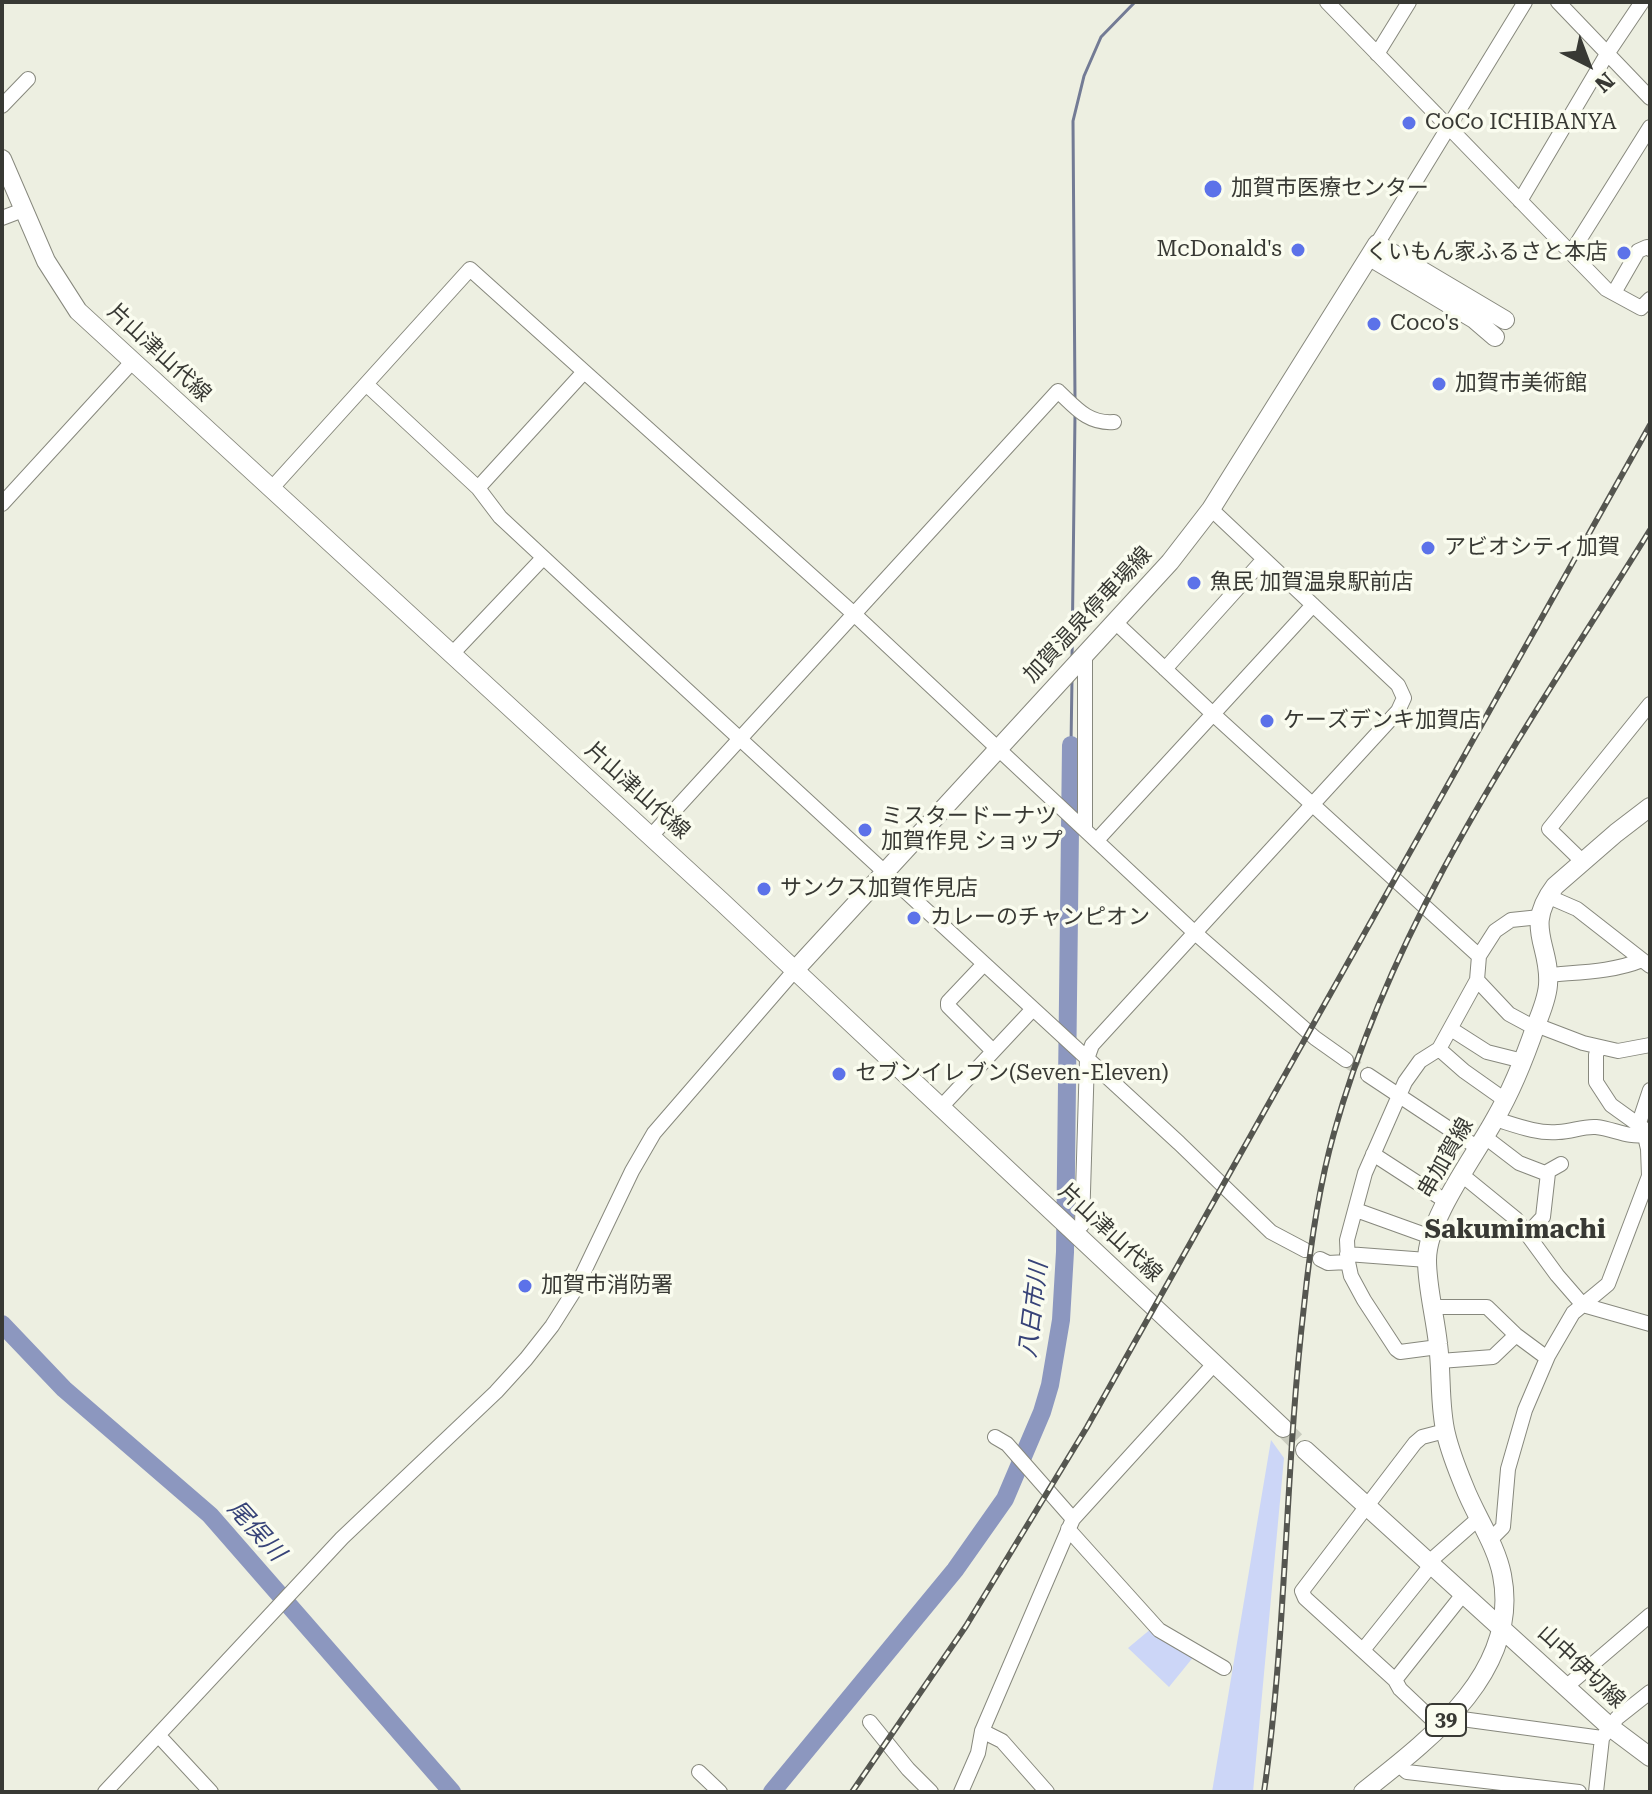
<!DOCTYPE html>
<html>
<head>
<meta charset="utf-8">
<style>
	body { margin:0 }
	#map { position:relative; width:1652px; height:1794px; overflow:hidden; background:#edefe1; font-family:"Roboto Serif",serif }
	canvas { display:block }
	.frame { position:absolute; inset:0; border:4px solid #383934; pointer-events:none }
	.north { position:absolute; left:1548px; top:24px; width:80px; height:80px; -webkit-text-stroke:6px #fafcef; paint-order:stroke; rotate:138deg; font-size:22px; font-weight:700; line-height:32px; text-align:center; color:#383934 }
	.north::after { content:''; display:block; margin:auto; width:28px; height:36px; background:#383934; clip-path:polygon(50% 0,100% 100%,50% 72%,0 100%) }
</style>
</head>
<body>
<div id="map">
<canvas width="1652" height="1794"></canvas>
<div class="frame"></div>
<div class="north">N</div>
</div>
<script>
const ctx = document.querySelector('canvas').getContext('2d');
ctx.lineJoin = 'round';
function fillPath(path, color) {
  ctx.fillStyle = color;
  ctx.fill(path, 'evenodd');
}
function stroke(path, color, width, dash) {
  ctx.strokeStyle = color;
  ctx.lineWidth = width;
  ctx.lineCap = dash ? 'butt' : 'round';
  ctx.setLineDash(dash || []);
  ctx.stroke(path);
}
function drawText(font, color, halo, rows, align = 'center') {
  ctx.font = font + ' "Roboto Serif","Noto Sans JP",serif';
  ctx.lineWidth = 7;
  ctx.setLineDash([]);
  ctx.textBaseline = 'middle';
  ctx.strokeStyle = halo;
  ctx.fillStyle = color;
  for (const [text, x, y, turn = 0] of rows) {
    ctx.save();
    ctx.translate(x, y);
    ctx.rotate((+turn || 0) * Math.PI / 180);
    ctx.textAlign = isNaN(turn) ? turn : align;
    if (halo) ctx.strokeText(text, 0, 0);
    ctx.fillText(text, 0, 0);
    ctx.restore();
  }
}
fillPath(new Path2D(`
	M1271 1440 1284 1458 1253 1792H1212Z
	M1152 1628 1195 1655 1169 1687 1128 1648Z`), '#ccd6f7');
stroke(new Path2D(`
	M1075 400 1073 121 1084 76 1101 37 1135 2
	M1072 660 1075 415
	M1071 745 1072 679`), '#737b95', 3);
stroke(new Path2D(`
	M2 1324 64 1389 210 1515 452 1792
	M772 1792 955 1570 1005 1499 1042 1412 1050 1385 1061 1320 1065 1252 1071 745`), '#8c97bf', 18);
stroke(new Path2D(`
	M1346 1060 1368 1075`), '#c9cbbe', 14, [14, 7]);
stroke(new Path2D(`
	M1283 1428 1305 1450`), '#c9cbbe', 18, [18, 9]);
const minor = new Path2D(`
	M1327 2 1606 289 1641 308 1650 299
	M1558 2 1650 98
	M1377 54 1409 2
	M2 106 28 79
	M1520 201 1607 54 1642 2
	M2 218 23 210
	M1377 244 1525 2
	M1571 253 1650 127
	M1615 291 1638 251 1647 247 1650 249
	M366 384 478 488 500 517 588 599 1179 1143 1271 1232 1305 1250
	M478 488 583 373
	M271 489 470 269 854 614 1194 932 1315 1038 1346 1060
	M2 504 132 362
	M1114 621 1213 714 1313 605
	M1085 653V829
	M452 654 543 558
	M1165 669 1264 559
	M651 836 1058 391C1076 408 1088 424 1114 422
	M1098 839 1213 714 1479 956
	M1583 862 1549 829 1650 704
	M1547 896 1577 909 1650 966
	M983 965 948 1002V1006L993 1051
	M1548 975C1579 972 1613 972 1642 960
	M1477 980 1509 1014 1535 1028
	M1536 1025 1583 1043 1618 1051 1650 1045
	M1451 1029 1487 1052 1523 1061
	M1439 1049 1464 1071 1505 1100
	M1368 1075 1478 1148
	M942 1106 1032 1010
	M1495 1119C1515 1125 1537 1134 1558 1132 1572 1132 1582 1126 1596 1127 1614 1129 1628 1138 1646 1135
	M1639 1123 1650 1090
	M1485 1137 1519 1163 1545 1173 1561 1164
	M1373 1154 1447 1202
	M1462 1175 1516 1219 1557 1275 1583 1305 1650 1324
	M1356 1210 1431 1237
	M1082 1225 1087 1059 1092 1045 1398 711 1404 698 1398 685 1211 509
	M1528 1233 1543 1217 1548 1173
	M1347 1254 1427 1260
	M1320 1259 1328 1263 1348 1262
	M1433 1307H1487L1516 1335 1547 1358
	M1438 1347 1400 1352 1396 1349 1364 1300 1351 1276 1348 1262 1347 1240 1365 1173 1405 1082 1420 1061 1439 1049 1477 980 1479 956 1495 931 1511 920 1540 917
	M1440 1361 1493 1357 1516 1335
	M995 1437 1007 1444 1073 1519
	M1068 1529 1159 1630 1224 1668
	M1489 1541 1503 1527 1508 1469 1525 1410 1548 1356 1573 1313 1608 1284 1649 1176 1648 1149 1643 1128 1611 1105 1596 1082V1055L1599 1047
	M1429 1562 1479 1518
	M1363 1650 1432 1564
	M1395 1680 1305 1598 1302 1591 1415 1443 1422 1437 1445 1431
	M1567 1686 1650 1615
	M1452 1714 1462 1719 1602 1738
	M870 1722 908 1769 931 1792
	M1439 1726 1400 1689 1395 1680 1464 1593
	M982 1731 1002 1741 1047 1792
	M159 1736 211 1792
	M1398 1764 1407 1772 1579 1792
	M699 1772 720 1792
	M105 1792 342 1538 496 1392 526 1359 552 1326 576 1288 632 1171 654 1133 795 970
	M961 1792 978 1753 982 1731 1073 1519 1215 1363
	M1596 1792 1602 1738 1617 1718 1650 1692`);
const major = new Path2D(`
	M2 159 46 261 78 311 721 901 1283 1428
	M1370 257 1474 319 1495 337
	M795 970 1170 562 1211 509 1377 244 1505 320
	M1305 1450 1610 1727 1650 1757
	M1363 1792C1429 1740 1521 1671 1502 1575 1496 1544 1475 1515 1464 1486 1457 1469 1450 1451 1446 1434 1439 1406 1442 1373 1438 1344 1435 1316 1427 1287 1427 1260 1427 1219 1475 1156 1495 1119 1512 1090 1525 1057 1536 1025 1541 1013 1547 998 1548 985 1551 944 1523 928 1555 886L1616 833 1650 807`);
stroke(minor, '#87887d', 16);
stroke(major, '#87887d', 20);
stroke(minor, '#fff', 14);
stroke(major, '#fff', 18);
const rail = new Path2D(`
	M852 1792 966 1626 1087 1427 1650 425
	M1264 1792C1287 1631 1285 1468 1304 1306 1310 1248 1318 1189 1334 1133 1395 912 1531 722 1650 530`);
stroke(rail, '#555650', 6);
stroke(rail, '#fafcef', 3, [9]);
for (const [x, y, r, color] of [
	[1409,123,8,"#5c72e9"],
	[1213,189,10,"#5c72e9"],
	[1298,250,8,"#5c72e9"],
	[1624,253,8,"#5c72e9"],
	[1374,324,8,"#5c72e9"],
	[1439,384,8,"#5c72e9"],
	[1428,548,8,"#5c72e9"],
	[1194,583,8,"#5c72e9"],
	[1267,721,8,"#5c72e9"],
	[865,830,8,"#5c72e9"],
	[764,889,8,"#5c72e9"],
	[914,918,8,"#5c72e9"],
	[839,1074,8,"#5c72e9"],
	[525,1286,8,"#5c72e9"]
]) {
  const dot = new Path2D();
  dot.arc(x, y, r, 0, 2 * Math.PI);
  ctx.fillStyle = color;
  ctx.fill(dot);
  stroke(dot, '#fafcef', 3);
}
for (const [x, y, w] of [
	[1446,1720,40]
]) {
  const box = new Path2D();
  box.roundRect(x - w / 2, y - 16, w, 32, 6);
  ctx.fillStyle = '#fafcef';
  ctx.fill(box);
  stroke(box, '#383934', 2);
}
drawText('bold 20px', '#383934', null, [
	["39",1446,1720]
]);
drawText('22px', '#383934', '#fafcef', [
	["CoCo ICHIBANYA",1425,123],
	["加賀市医療センター",1231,189],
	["McDonald's",1282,250,"right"],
	["くいもん家ふるさと本店",1608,253,"right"],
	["Coco's",1390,324],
	["加賀市美術館",1455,384],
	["アビオシティ加賀",1444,548],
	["魚民 加賀温泉駅前店",1210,583],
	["ケーズデンキ加賀店",1283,721],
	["ミスタードーナツ",881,817],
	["加賀作見 ショップ",881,842],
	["サンクス加賀作見店",780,889],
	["カレーのチャンピオン",930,918],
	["セブンイレブン(Seven-Eleven)",855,1074],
	["加賀市消防署",541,1286]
], 'left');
drawText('22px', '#383934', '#fafcef', [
	["片山津山代線",159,353,43],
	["加賀温泉停車場線",1088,615,-47],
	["片山津山代線",637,791,42],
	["串加賀線",1446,1158,-60],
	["片山津山代線",1110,1233,43],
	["山中伊切線",1581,1667,43]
]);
drawText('italic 24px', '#374378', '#fafcef', [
	["八日市川",1034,1310,-83],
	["尾俣川",256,1531,48]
]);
drawText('bold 26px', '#383934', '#fafcef', [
	["Sakumimachi",1515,1230]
]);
</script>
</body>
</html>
